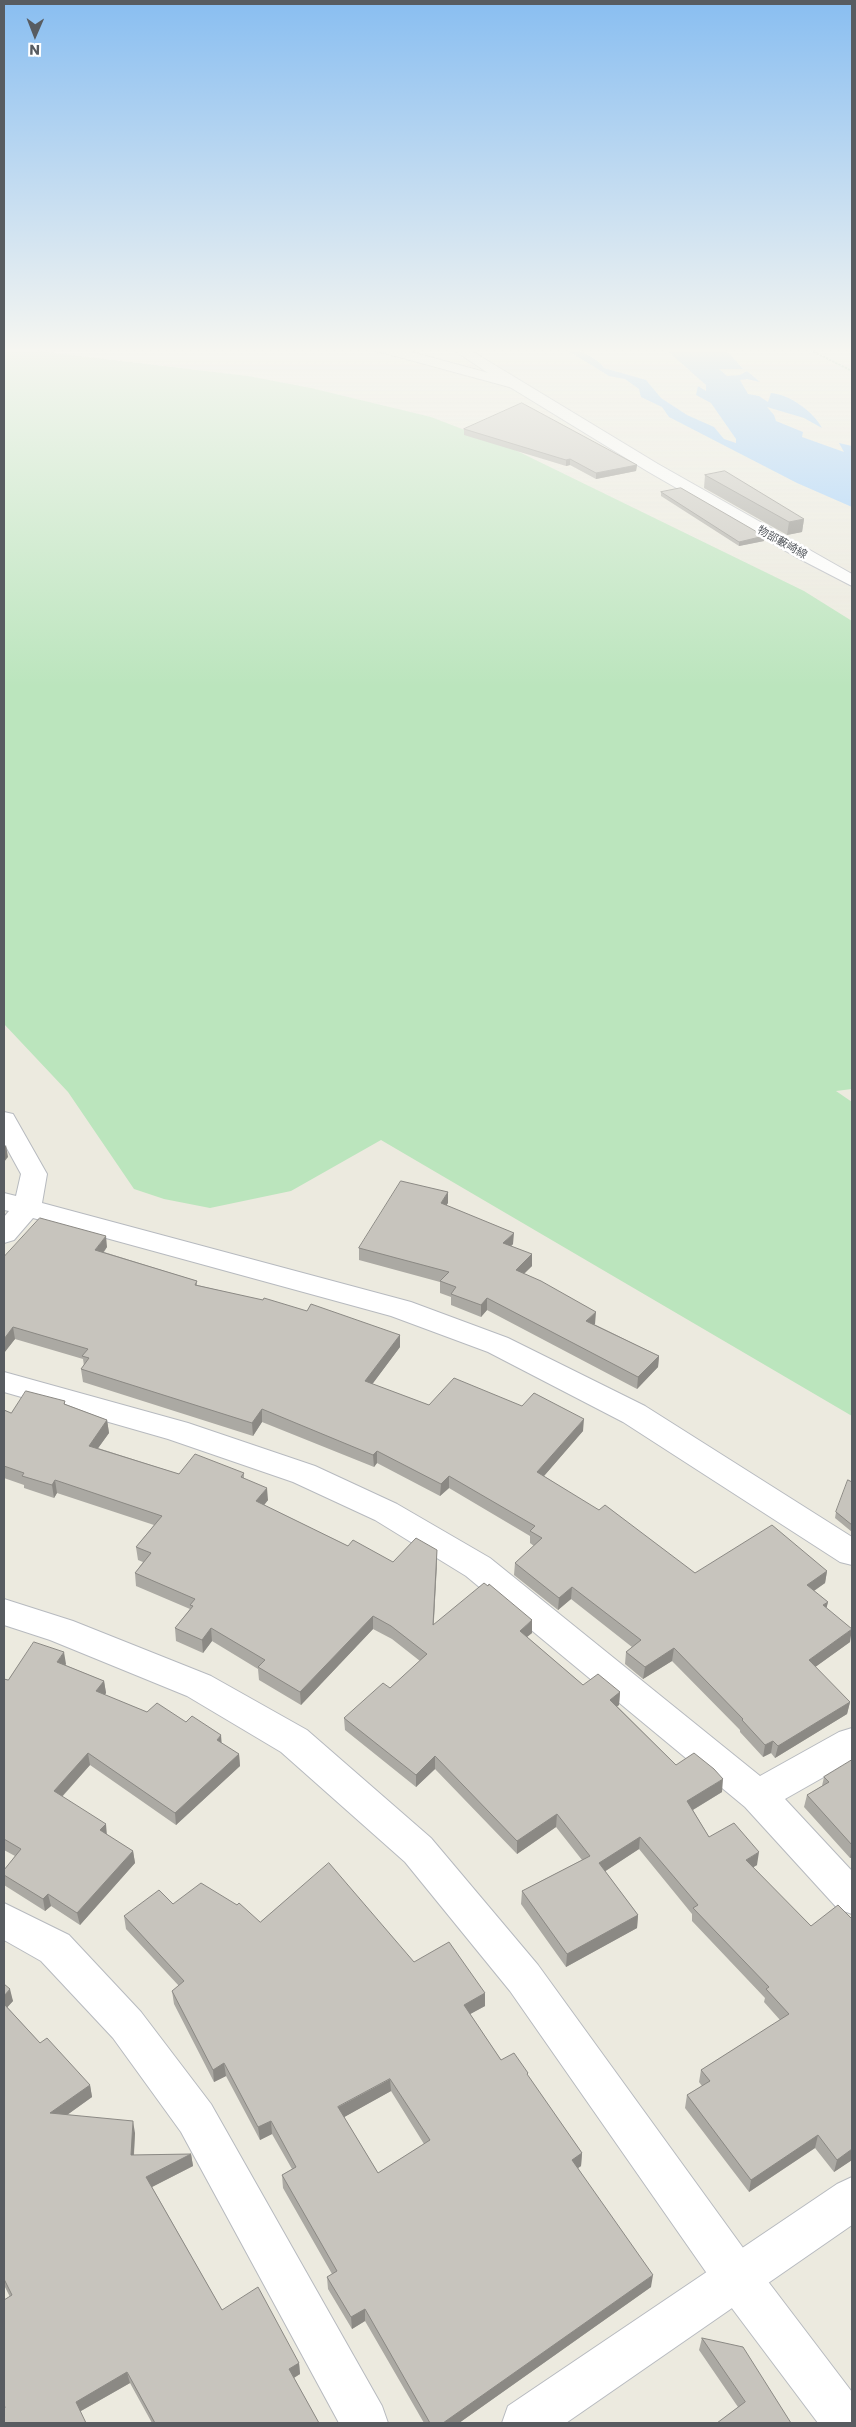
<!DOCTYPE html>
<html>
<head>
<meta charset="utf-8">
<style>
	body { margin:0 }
	#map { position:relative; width:856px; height:2427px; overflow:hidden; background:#eceadf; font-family:Poppins,sans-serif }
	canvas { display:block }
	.frame { position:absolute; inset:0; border:5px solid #585c61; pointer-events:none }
	.north { position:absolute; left:10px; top:10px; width:50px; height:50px; -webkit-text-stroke:4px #fff; paint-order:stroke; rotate:181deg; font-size:14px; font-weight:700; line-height:20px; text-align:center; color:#585c61 }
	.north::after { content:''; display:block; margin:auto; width:18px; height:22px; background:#585c61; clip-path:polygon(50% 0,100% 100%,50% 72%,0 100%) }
</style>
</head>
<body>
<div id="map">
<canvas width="856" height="2427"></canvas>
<div class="frame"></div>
<div class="north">N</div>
</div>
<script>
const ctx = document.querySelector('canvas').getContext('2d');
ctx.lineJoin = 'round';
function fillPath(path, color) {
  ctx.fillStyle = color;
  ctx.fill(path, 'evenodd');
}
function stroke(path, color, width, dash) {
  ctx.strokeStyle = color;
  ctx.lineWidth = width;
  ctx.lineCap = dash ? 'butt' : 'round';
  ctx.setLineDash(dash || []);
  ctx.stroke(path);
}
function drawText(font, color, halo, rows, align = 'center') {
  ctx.font = font + ' Poppins,"Noto Sans JP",sans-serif';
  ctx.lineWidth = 5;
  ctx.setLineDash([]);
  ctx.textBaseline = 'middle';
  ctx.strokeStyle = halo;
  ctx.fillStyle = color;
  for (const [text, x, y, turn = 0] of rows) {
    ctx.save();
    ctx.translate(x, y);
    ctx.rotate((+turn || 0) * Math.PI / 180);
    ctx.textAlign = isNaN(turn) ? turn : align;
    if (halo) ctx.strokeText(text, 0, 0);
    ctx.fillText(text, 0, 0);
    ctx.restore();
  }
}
fillPath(new Path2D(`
	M4 347 248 376 311 388 431 417 509 447 804 591 852 621V1089L836 1091 852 1102V1416L381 1140 291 1191 210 1208 164 1199 134 1189 68 1092 4 1024Z`), '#bbe5bd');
fillPath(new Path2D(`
	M562 347C574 347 598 358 604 368L646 380 661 398 687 415 714 427 724 439 736 443V439L711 403 696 395 698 386 706 391V385L663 347H719L730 354 743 369H719L727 376 740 375 747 371 760 382 747 379 740 380 748 394 759 396 768 402 771 393C789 394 814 412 822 428L804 418 767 407 774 415 776 421 803 432 802 437 844 452 839 443 852 446V507L797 483 669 417 662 407 641 397 639 389 625 379 609 376Z`), '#9cceff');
const minor = new Path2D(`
	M371 347H393L518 381 520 384 513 388 373 350Z
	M4 1112 13 1114 47 1174 42 1203 411 1302 508 1338 645 1406 852 1537V1565L840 1562 623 1422 488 1352 391 1316 33 1218 14 1240 4 1243V1217L9 1211 4 1210V1193L16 1196 21 1174 4 1143Z
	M4 1372 188 1423 315 1466 397 1504 490 1558 760 1776 839 1732 852 1728V1761L785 1799 852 1871V1914L838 1909 745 1807 466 1576 375 1520 293 1482 168 1439 4 1392Z
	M4 1903 69 1935 141 2012 211 2104 382 2406 388 2423H339L181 2132 113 2038 41 1961 4 1940Z
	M852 2177V2225L566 2423H502L508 2406 837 2184Z`);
const tertiary = new Path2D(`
	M4 1599 73 1621 211 1676 307 1730 431 1838 538 1965 754 2263 852 2392V2423H818L722 2295 510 1991 405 1862 281 1752 187 1696 50 1640 4 1625Z`);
const secondary = new Path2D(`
	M449 347H465L658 464 852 574V586L796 557 647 471 500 381Z`);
stroke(minor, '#b7babf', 2);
stroke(tertiary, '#b7babf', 2);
stroke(secondary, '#b8bbc2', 2);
stroke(new Path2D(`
	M804 347 852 371`), '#94c6a5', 2, [2.5, 1]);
fillPath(minor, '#fff');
fillPath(tertiary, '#fff');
fillPath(secondary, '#fff');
fillPath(new Path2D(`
	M464 429 637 465 636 471 596 479 570 465 566 466 464 435Z
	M705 475 804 519 802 532 787 535 704 488Z
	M661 492 764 536V541L739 546 661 496Z
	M448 1203 446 1205 513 1244 511 1246 532 1266 524 1274 595 1324H594L659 1356 658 1367 637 1389 487 1310 481 1317 451 1305V1297L440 1293V1282L359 1260V1248Z
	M107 1247 104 1252 197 1281V1285L307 1311 400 1335V1347L372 1384 429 1405 583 1431 544 1476 695 1573 827 1571 825 1583 814 1591 828 1602 826 1608 850 1642 815 1667 850 1702 847 1714 775 1758 771 1753 763 1757 740 1732V1730L672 1661 643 1679 625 1664 626 1652 632 1647 571 1599 558 1610 514 1575 515 1563 534 1546 530 1543V1536L449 1488 440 1496 377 1463 374 1467 262 1422 253 1436 83 1382 81 1369 84 1366 83 1359 15 1339 4 1353V1257Z
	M65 1401V1404L107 1420 109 1433 98 1448 179 1474 244 1473V1478L268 1500 264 1505 348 1546 393 1562 437 1550 433 1625 532 1633 527 1637 583 1685 620 1692 619 1705 617 1706 676 1765 722 1792 693 1810 709 1837 757 1865 753 1867 852 2160 834 2172 815 2148 749 2192 685 2108 687 2095 702 2086 699 2082 701 2070 780 2020 764 2002 765 1998 692 1921V1914L639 1849 605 1871 638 1915 637 1928 566 1967 521 1904 522 1891 582 1860 556 1827 517 1854 435 1769 416 1787 345 1730 344 1718 390 1688 420 1661 392 1639 373 1629 301 1705 259 1680 258 1669 212 1641 203 1653 176 1641 175 1628 190 1609 136 1586 135 1573 143 1562 138 1560 136 1547 154 1525 57 1493 54 1498 24 1488V1485L4 1478V1410L11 1413Z
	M852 1482V1532L835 1518 836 1512Z
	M66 1664 65 1665 104 1681 106 1693 105 1695 147 1712 186 1722 239 1754 240 1766 176 1825 90 1765 62 1797 107 1835 133 1851 135 1863 80 1925 51 1906 45 1911 4 1885V1870L15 1856 4 1850V1679L8 1680Z
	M852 1760V1857L850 1858 804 1807 807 1795 822 1786 824 1777Z
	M173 1904 260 1922 414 1962 485 1993V2006L470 2014 501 2060 528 2076 582 2153 581 2166 578 2168 651 2287 459 2423H424L365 2321 352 2329 328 2289 327 2277 332 2274 283 2188 282 2175 292 2169 272 2134 260 2140 226 2076 214 2082 174 2004 172 1991 179 1986 126 1929 124 1916ZM391 2091 424 2144 378 2173 344 2117Z
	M4 1984 13 2001 7 2007 40 2043 90 2085 92 2097 67 2115 135 2133 134 2155 191 2154 193 2166 152 2187 222 2310 299 2363 300 2374 294 2378 319 2423H152L130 2383 81 2411 5 2408 4 2406V2300L10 2297 4 2285Z
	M702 2338 791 2423 738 2407 699 2350Z`), '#aba9a3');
fillPath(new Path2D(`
	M570 459V465L566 466V460Z
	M637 465 636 471 596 479V473Z
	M804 519 802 532 787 535 789 522Z
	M764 536V541L739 546V542Z
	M6 1145 8 1157 4 1162V1148Z
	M448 1192V1203L441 1214V1203Z
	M514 1233 513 1244 503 1254V1243Z
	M106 1236 107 1247 96 1262 95 1250Z
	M532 1254V1266L515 1282 516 1270Z
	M487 1298V1310L481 1317V1305Z
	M596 1312 595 1324 585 1332 586 1321Z
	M13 1327 15 1339 4 1353V1339Z
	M400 1335V1347L365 1394V1381Z
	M659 1356 658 1367 637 1389 638 1377Z
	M262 1409V1422L253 1436 252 1423Z
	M584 1419 583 1431 537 1484V1472Z
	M107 1420 109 1433 91 1458 89 1446Z
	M377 1451V1463L374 1467 373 1455Z
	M449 1476V1488L440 1496 441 1484Z
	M55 1480 57 1493 54 1498 52 1485Z
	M267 1488 268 1500 257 1514 256 1501Z
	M437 1550V1563L433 1638V1625Z
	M827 1571 825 1583 805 1597 807 1585Z
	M572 1587 571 1599 558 1610 559 1598Z
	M828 1602 825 1614 823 1605Z
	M373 1616V1629L301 1705 300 1692Z
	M532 1620V1633L519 1643 520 1631Z
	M211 1628 212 1641 203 1653 202 1640Z
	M852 1629 850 1642 807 1673 809 1660Z
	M674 1648 672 1661 643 1679 645 1667Z
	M64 1652 66 1664 60 1674 57 1662Z
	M104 1681 106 1693 98 1703 96 1691Z
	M620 1692 619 1705 609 1712 610 1700Z
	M850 1702 847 1714 775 1758 778 1746Z
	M221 1735 222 1747 217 1740Z
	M773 1741 771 1753 763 1757 765 1745Z
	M88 1753 90 1765 56 1803 54 1791Z
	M239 1754 240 1766 176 1825 175 1813Z
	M435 1756V1769L416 1787V1775Z
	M723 1779 722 1792 686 1814 687 1801Z
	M557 1814 556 1827 517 1854V1841Z
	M106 1824 107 1836 100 1830Z
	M640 1837 639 1849 598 1876 599 1863Z
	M852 1848V1857L850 1858Z
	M133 1851 135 1863 80 1925 77 1913Z
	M759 1852 757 1865 744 1873 746 1860Z
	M48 1894 51 1906 45 1911 43 1899Z
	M638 1915 637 1928 566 1967 567 1954Z
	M10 1989 13 2001 4 2011V1996Z
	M485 1993V2006L463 2018 464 2005Z
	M224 2063 226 2076 214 2082 213 2070Z
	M390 2079 391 2091 339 2120 338 2107Z
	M90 2085 92 2097 53 2125 50 2113Z
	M133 2121 135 2133 133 2167 131 2155Z
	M271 2121 272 2134 260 2140 258 2127Z
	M818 2135 815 2148 749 2192 751 2180Z
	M852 2149V2160L834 2172 837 2160Z
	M582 2153 581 2166 571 2173 572 2160Z
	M191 2154 193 2166 148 2189 146 2177Z
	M653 2275 651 2287 459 2423H443Z
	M365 2309V2321L352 2329 351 2317Z
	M299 2363 300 2374 290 2380 289 2369Z
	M127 2372 130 2383 79 2412 76 2402Z`), '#8b8984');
const building = new Path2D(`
	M522 403 637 465 596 473 570 459 566 460 464 429Z
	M725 471 804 519 789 522 705 475Z
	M681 488 764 536 739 542 661 492Z
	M401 1181 448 1192 441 1203 514 1233 503 1243 532 1254 516 1270 541 1281 596 1312 586 1321 659 1356 638 1377 487 1298 481 1305 451 1294 456 1287 440 1281 449 1272 359 1248Z
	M40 1218 106 1236 95 1250 197 1281 195 1285 263 1300 264 1298 307 1311 311 1304 400 1335 365 1381 429 1405 454 1378 522 1406 534 1393 584 1419 537 1472 599 1510 605 1505 695 1573 772 1525 827 1571 807 1585 828 1602 823 1605 852 1629 809 1660 850 1702 778 1746 773 1741 765 1745 742 1720 743 1719 674 1648 645 1667 626 1652 641 1640 572 1587 559 1598 515 1563 542 1538 530 1531 535 1526 449 1476 441 1484 377 1451 373 1455 262 1409 252 1423 81 1369 89 1358 82 1356 88 1349 13 1327 4 1339V1257Z
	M26 1391 65 1401 64 1404 107 1420 89 1446 179 1474 195 1454 244 1473 241 1477 267 1488 256 1501 348 1546 353 1540 393 1562 416 1538 437 1550 433 1625 484 1583 488 1586 489 1584 532 1620 520 1631 583 1685 598 1674 620 1692 610 1700 676 1765 694 1753 714 1769 723 1779 687 1801 709 1837 734 1823 759 1852 746 1860 811 1926 838 1905 852 1919V1941L851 1942 852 1943V2149L837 2160 818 2135 751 2180 687 2095 710 2081 701 2070 789 2014 766 1989 769 1987 693 1908 698 1905 640 1837 599 1863 638 1915 567 1954 522 1891 590 1856 557 1814 517 1841 435 1756 416 1775 344 1718 383 1683 390 1688 427 1654 391 1626 373 1616 300 1692 258 1667 265 1660 211 1628 202 1640 175 1628 193 1606 190 1605 195 1599 135 1573 151 1553 136 1547 162 1516 55 1480 52 1485 22 1476 24 1473 4 1466V1410L11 1413Z
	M848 1480 852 1482V1525L836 1512Z
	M34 1642 64 1652 57 1662 104 1681 96 1691 147 1712 157 1703 186 1722 192 1716 221 1735 217 1740 239 1754 175 1813 88 1753 54 1791 106 1824 100 1830 133 1851 77 1913 48 1894 43 1899 4 1875V1870L21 1849 4 1839V1679L8 1680Z
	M852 1760V1845L807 1795 829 1782 824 1777Z
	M329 1863 414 1962 449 1942 485 1993 464 2005 501 2060 514 2053 528 2073 527 2074 582 2153 572 2160 653 2275 443 2423H430L365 2309 351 2317 327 2277 337 2271 282 2175 296 2167 271 2121 258 2127 224 2063 213 2070 172 1991 184 1981 124 1916 159 1890 173 1904 201 1883 237 1905 239 1903 260 1922ZM390 2079 430 2140 378 2173 338 2107Z
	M4 1984 10 1989 4 1996Z
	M4 2004 40 2043 47 2038 90 2085 50 2113 133 2121 131 2155 191 2154 146 2177 222 2310 258 2287 299 2363 289 2369 319 2423H155L127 2372 76 2402 86 2423H4V2409L5 2408 4 2403V2300L12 2295 4 2279Z
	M702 2338 743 2347 791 2423H717L745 2402Z`);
fillPath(building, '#c7c4bd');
stroke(building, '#8b8984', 1);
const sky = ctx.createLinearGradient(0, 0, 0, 687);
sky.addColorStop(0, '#89bef1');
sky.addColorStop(0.51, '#f6f6f1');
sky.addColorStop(1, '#f6f6f100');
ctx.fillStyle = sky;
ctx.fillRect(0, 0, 856, 687);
drawText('11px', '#585c61', '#fff', [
	["物部藪崎線",782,543,29]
]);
</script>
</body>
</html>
